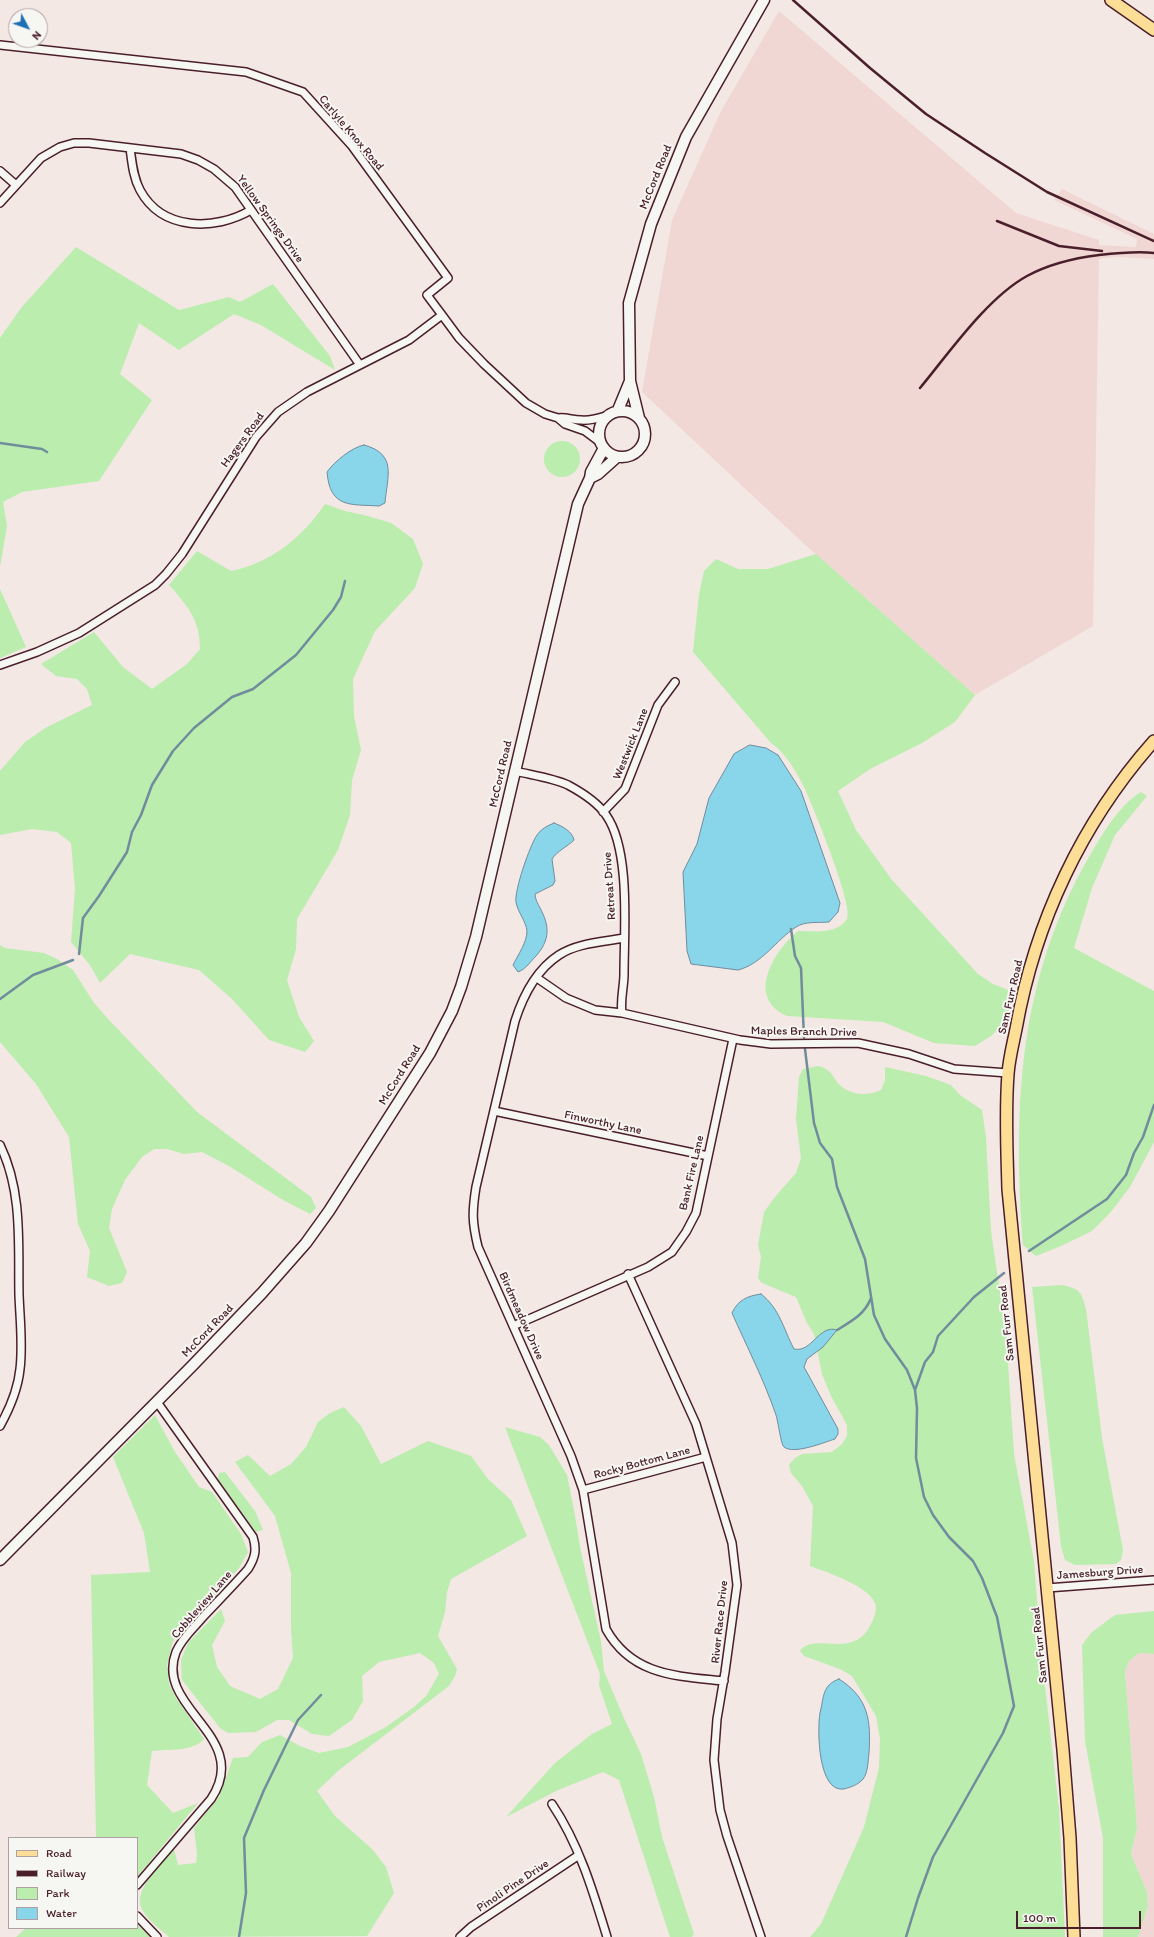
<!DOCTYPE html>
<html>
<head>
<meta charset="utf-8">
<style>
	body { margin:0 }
	#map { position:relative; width:1154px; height:1937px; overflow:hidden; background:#f3e8e4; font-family:Itim,sans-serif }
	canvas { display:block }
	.legend { position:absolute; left:8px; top:1837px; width:130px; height:92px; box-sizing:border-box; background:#f6f6f2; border:1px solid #b1a0a2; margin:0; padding:5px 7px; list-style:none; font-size:12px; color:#4a1f2b }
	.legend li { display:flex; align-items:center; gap:8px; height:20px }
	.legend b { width:20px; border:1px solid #b1a0a2 }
	.north { position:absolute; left:8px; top:8px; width:40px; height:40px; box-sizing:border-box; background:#f6f6f2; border:1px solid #b1a0a2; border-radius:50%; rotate:131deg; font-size:11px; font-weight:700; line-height:16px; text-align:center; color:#4a1f2b }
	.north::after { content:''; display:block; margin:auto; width:14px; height:18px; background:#1f6fb2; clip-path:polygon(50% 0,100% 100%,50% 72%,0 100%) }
	.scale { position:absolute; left:1016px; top:1911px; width:125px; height:18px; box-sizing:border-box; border:2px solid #4a1f2b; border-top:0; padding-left:5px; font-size:12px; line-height:14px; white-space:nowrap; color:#4a1f2b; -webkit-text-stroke:3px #f6f6f2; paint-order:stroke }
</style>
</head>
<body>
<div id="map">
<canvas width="1154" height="1937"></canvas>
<ul class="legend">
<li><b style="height:5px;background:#fcde96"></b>Road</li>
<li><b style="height:5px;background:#4a1f2b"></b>Railway</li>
<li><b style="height:11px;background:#baedae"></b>Park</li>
<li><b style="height:11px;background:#89d5e9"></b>Water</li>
</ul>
<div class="north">N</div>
<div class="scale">100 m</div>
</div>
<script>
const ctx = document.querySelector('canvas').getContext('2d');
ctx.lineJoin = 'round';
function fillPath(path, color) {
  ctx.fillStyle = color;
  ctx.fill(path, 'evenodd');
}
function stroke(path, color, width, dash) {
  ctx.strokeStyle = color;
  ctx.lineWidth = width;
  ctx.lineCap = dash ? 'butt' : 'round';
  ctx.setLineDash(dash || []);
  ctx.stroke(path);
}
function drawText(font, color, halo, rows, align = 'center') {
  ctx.font = font + ' Itim,sans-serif';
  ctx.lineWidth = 4;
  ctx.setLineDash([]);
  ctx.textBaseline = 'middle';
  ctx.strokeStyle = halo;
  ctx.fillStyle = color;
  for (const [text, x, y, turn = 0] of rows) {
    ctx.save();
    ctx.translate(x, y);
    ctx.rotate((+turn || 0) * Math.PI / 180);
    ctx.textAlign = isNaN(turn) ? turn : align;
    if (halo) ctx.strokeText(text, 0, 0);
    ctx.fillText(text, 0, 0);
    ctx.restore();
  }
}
fillPath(new Path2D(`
	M779 11 1016 213 1099 240V245L1136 247 1137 239 1054 200 1062 189 1154 234V259L1116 257 1099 259 1093 626 975 695 801 541 642 392 672 220 721 111Z
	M1139 1653 1154 1654V1937H1138L1148 1906 1147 1892 1131 1854 1137 1828 1125 1671 1129 1661Z`), '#f0d7d3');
fillPath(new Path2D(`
	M76 247 179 310 229 297 240 302 273 284 330 356 335 370 261 325 234 314 179 350 139 323 120 374 152 400 99 481 22 492 3 502 7 526 0 567V338L21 308Z
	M544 459a18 18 0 1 1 36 0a18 18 0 1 1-36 0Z
	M325 504 345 511 364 515 391 523 413 539 423 564 415 588 375 631 353 679 354 716 361 750 352 780 350 815 338 850 297 919 296 949 287 980 299 1017 314 1041 305 1052 269 1040 232 999 199 970 130 954 100 983 90 965 71 942 75 889 71 843 57 832 32 829 0 835V771L25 742 47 727 92 705 87 689 77 679 56 676 41 664 94 632 123 667 152 689 187 664 200 649C200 620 188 606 169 585L197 551 231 571C271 563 303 537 325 504Z
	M816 554 975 695 955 722 922 743 870 769 838 791 856 830 892 880 978 974 993 984 1011 991 1010 1009 1004 1023 991 1036 975 1046 934 1043 883 1022 787 1016C745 997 774 951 798 931 813 931 837 935 847 919 854 906 813 807 805 789 797 773 786 753 771 743L693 652 699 594 704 571 716 559 738 569H768Z
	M0 589 26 647 0 658Z
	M1141 792 1147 796 1115 835 1092 888 1074 948 1154 991V1142L1130 1187 1110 1213 1092 1231 1061 1246 1036 1256 1023 1245C1013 1107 1018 980 1089 857 1102 835 1118 806 1141 792Z
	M0 945 5 948 44 953 57 959 73 970 94 1003 109 1020 197 1112 311 1197 316 1208 310 1214 283 1200 229 1166 202 1152 184 1154 167 1149H154L142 1157 125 1180 112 1209 109 1228 127 1272 122 1283 109 1286 87 1277 90 1251 78 1224 69 1137 36 1084 0 1042Z
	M818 1066C834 1069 833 1082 845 1089 856 1096 870 1095 881 1090L885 1080V1067L926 1076 951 1085 960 1095 982 1110 986 1137 991 1231 1006 1333 1014 1454 1034 1561 1041 1651 1059 1809 1065 1937H810L821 1924 864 1827 879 1768 880 1739 876 1716 852 1676 840 1669 804 1656 800 1651C814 1631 854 1661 871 1624 874 1619 876 1612 876 1606 873 1587 826 1572 810 1566L813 1506 802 1486 791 1473 789 1465 795 1458 802 1454 832 1452 842 1444 847 1436V1425L831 1396 822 1374 814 1334 807 1323 796 1297 762 1283 758 1278 761 1257 758 1245 764 1212 775 1197 796 1173 801 1158 796 1119 799 1077 803 1069Z
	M1062 1285C1080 1289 1081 1291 1086 1309L1102 1438 1123 1550 1121 1560 1116 1564 1075 1565 1065 1560 1061 1546 1032 1287Z
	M344 1407 361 1426 381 1464 428 1441 471 1456 488 1479 511 1500 527 1536 451 1579 447 1592 445 1612 438 1636 457 1669 455 1676 449 1686 339 1770 317 1791 335 1816 373 1850 386 1867 394 1893 367 1936 169 1937C160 1929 149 1921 143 1911 130 1892 162 1863 174 1849L178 1865 196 1863 197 1854 194 1828 219 1797 233 1758 248 1757 262 1742 280 1735 300 1746 319 1753 348 1747 386 1727 414 1707 426 1696 439 1674 434 1663 420 1653 379 1662 362 1676 363 1701 352 1720 329 1736 312 1734 289 1720H277L256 1732 228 1733 220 1728 182 1680 181 1660 188 1643 221 1609 225 1621 212 1645 217 1667 230 1686 260 1699 278 1689 293 1658 291 1628V1573L275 1516 235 1462 248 1455 270 1476 291 1464 306 1447 318 1422 330 1413Z
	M155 1415 175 1452 199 1487 212 1492 241 1534 248 1552 239 1568 173 1641 170 1652 167 1665 169 1684 176 1698 204 1739C193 1752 168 1749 152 1751L147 1785 173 1813 198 1803 137 1877V1838H96L91 1575 150 1572 144 1533 113 1457Z
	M505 1427 540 1437 549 1445 567 1475 574 1510 581 1552 601 1641 604 1671 623 1716 641 1754 654 1797 662 1837 694 1934 692 1937H670L619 1780 603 1772 558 1790 506 1817 555 1763 592 1734 612 1724 599 1685 600 1674Z
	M225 1472 255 1511 263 1530 256 1532 218 1479 219 1473Z
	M1154 1611V1654L1139 1653 1129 1661 1125 1671 1137 1828 1131 1854 1147 1892 1148 1906 1138 1937H1103V1838L1085 1741 1082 1645 1092 1632 1115 1615Z
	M137 1924 150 1937H16L26 1928H137Z`), '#baedae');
const water = new Path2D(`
	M364 445C398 454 387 477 385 503L379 506C351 504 330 509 327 472 334 462 352 447 364 445Z
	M750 745 766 748 778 755 801 791 840 903 838 912 829 922C818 923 805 921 796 927 776 940 762 964 738 970L691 964 687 951 683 872 697 844 709 798 734 754Z
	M554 823C562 826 572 831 574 840 567 847 557 851 552 859L555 881 553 885 535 894C535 899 538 904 540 908 550 926 550 940 536 956 530 962 526 969 518 972L513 965C518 955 527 942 527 931 526 921 518 913 516 902 514 891 530 845 537 835 541 829 547 826 554 823Z
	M761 1294C780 1309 783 1328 794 1349 812 1353 819 1324 837 1330L823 1347 807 1359 804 1367 838 1429V1434L835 1439C825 1442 794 1455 784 1447 781 1445 778 1421 776 1415 764 1380 747 1347 732 1313 738 1300 747 1296 761 1294Z
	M839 1679C869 1698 871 1721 869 1753 868 1761 868 1773 863 1779 858 1785 851 1787 844 1789 818 1793 817 1730 820 1713 824 1697 822 1685 839 1679Z`);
fillPath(water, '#89d5e9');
stroke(water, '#708c9d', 1);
stroke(new Path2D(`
	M0 443 42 449 47 452
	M791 929 795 956 801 968 804 1038
	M79 954 83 918 99 896 127 852 132 832 141 815 152 785 173 751 194 728 232 697 253 689 296 655 333 610 341 597 345 581
	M0 999 33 975 73 960
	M805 1049 814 1123 820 1143 832 1159 837 1187 865 1259 874 1315 885 1339 907 1370 915 1390 917 1408 916 1458 924 1497 933 1515 949 1537 973 1561 982 1578 997 1617 1014 1706 1003 1733 933 1857 918 1898 906 1937
	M1029 1251 1107 1199 1126 1175 1134 1153 1143 1137 1154 1105
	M837 1330C852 1321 865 1314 871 1298
	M915 1390 925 1362 933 1352 938 1336 974 1297 1004 1273
	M239 1937 246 1893 244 1838 264 1790 298 1720 321 1695`), '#708c9d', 2.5);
const street = new Path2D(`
	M0 45 246 72 303 92 352 146 448 278 427 295 442 315
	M130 148C132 162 133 177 140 190 162 231 215 231 251 210
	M0 171 16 185
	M0 203 41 158 60 147 74 143H89L181 154 198 160 214 169 235 187 360 365
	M558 418C567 417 572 420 581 420 591 421 599 418 609 415
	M0 665 37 652 79 633 155 585 166 574 182 554 256 437 278 412 307 392 409 340 442 315 459 338 484 364 526 403 545 414 558 418 565 424 585 431 601 443
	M515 771C531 775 553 778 568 785 581 792 598 803 606 815 631 850 624 931 624 974 624 987 620 1000 622 1013
	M603 812 625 789 658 705 675 682
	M624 938C603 942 577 943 559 955 536 970 523 996 515 1021L476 1187C472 1212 472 1222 478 1247L571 1456 583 1490 606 1629C632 1676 677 1676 724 1681
	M537 978 566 998 595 1010 622 1013 740 1040 771 1044 858 1043 909 1054 954 1069 1008 1073
	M494 1111 708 1156
	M0 1145C23 1192 18 1245 19 1295 20 1320 23 1345 20 1369 18 1389 10 1408 0 1426
	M628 1274 696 1424 732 1543 737 1585 725 1672 717 1719 714 1760 720 1810 727 1836 761 1937
	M513 1326 648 1267 672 1252 686 1232 696 1213 733 1039
	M583 1490 706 1457
	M1047 1588 1154 1580
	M552 1804C579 1844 593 1891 607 1937
	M137 1885 211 1799C253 1736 154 1709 176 1652 182 1638 193 1629 202 1618 217 1602 233 1586 248 1569 255 1558 257 1550 253 1537L157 1402
	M137 1916 157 1937
	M460 1937 471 1927 579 1855`);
const secondary = new Path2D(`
	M618 410 630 381
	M599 434a23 23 0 1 1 46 0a23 23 0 1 1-46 0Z
	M639 418 630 381 629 303 651 224 686 137 764 0
	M590 478 598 474 617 457
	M0 1560 194 1364 262 1293 306 1243 329 1211 430 1053 452 1011 461 987 476 937 578 504 590 478 591 472 604 448`);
const primary = new Path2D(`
	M1111 0 1154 30
	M1074 1937 1070 1838 1063 1750 1008 1189C1007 1151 1005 1112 1008 1074 1009 1059 1013 1044 1016 1029 1035 922 1082 822 1154 741`);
stroke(street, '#4a1f2b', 10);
stroke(secondary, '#4a1f2b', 13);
stroke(primary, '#4a1f2b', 14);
stroke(street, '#f6f6f2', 7);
stroke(secondary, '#f6f6f2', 10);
stroke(primary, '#fcde96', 11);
stroke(new Path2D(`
	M793 0 870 68 926 114 985 153 1047 192 1154 241
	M997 221 1059 246 1102 251
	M920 388C949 353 987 298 1027 276 1049 264 1075 258 1099 255 1117 253 1136 251 1154 253`), '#4a1f2b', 2.5);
drawText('12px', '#4a1f2b', '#f6f6f2', [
	["Carlyle Knox Road",351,133,50],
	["McCord Road",656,177,-68],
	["Yellow Springs Drive",270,219,54],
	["Hagers Road",243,440,-54],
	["Westwick Lane",631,744,-68],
	["McCord Road",501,774,-77],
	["Retreat Drive",610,886,-94],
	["Sam Furr Road",1011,997,-77],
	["Maples Branch Drive",804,1032,1],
	["McCord Road",400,1075,-58],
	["Finworthy Lane",603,1123,12],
	["Bank Fire Lane",692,1173,-77],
	["Birdmeadow Drive",521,1316,66],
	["Sam Furr Road",1007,1323,-96],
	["McCord Road",208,1331,-46],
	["Rocky Bottom Lane",642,1463,-15],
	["Jamesburg Drive",1100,1573,-4],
	["Cobbleview Lane",202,1605,-49],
	["River Race Drive",720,1622,-84],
	["Sam Furr Road",1040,1645,-96],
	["Pinoli Pine Drive",513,1886,-34]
]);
</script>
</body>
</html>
